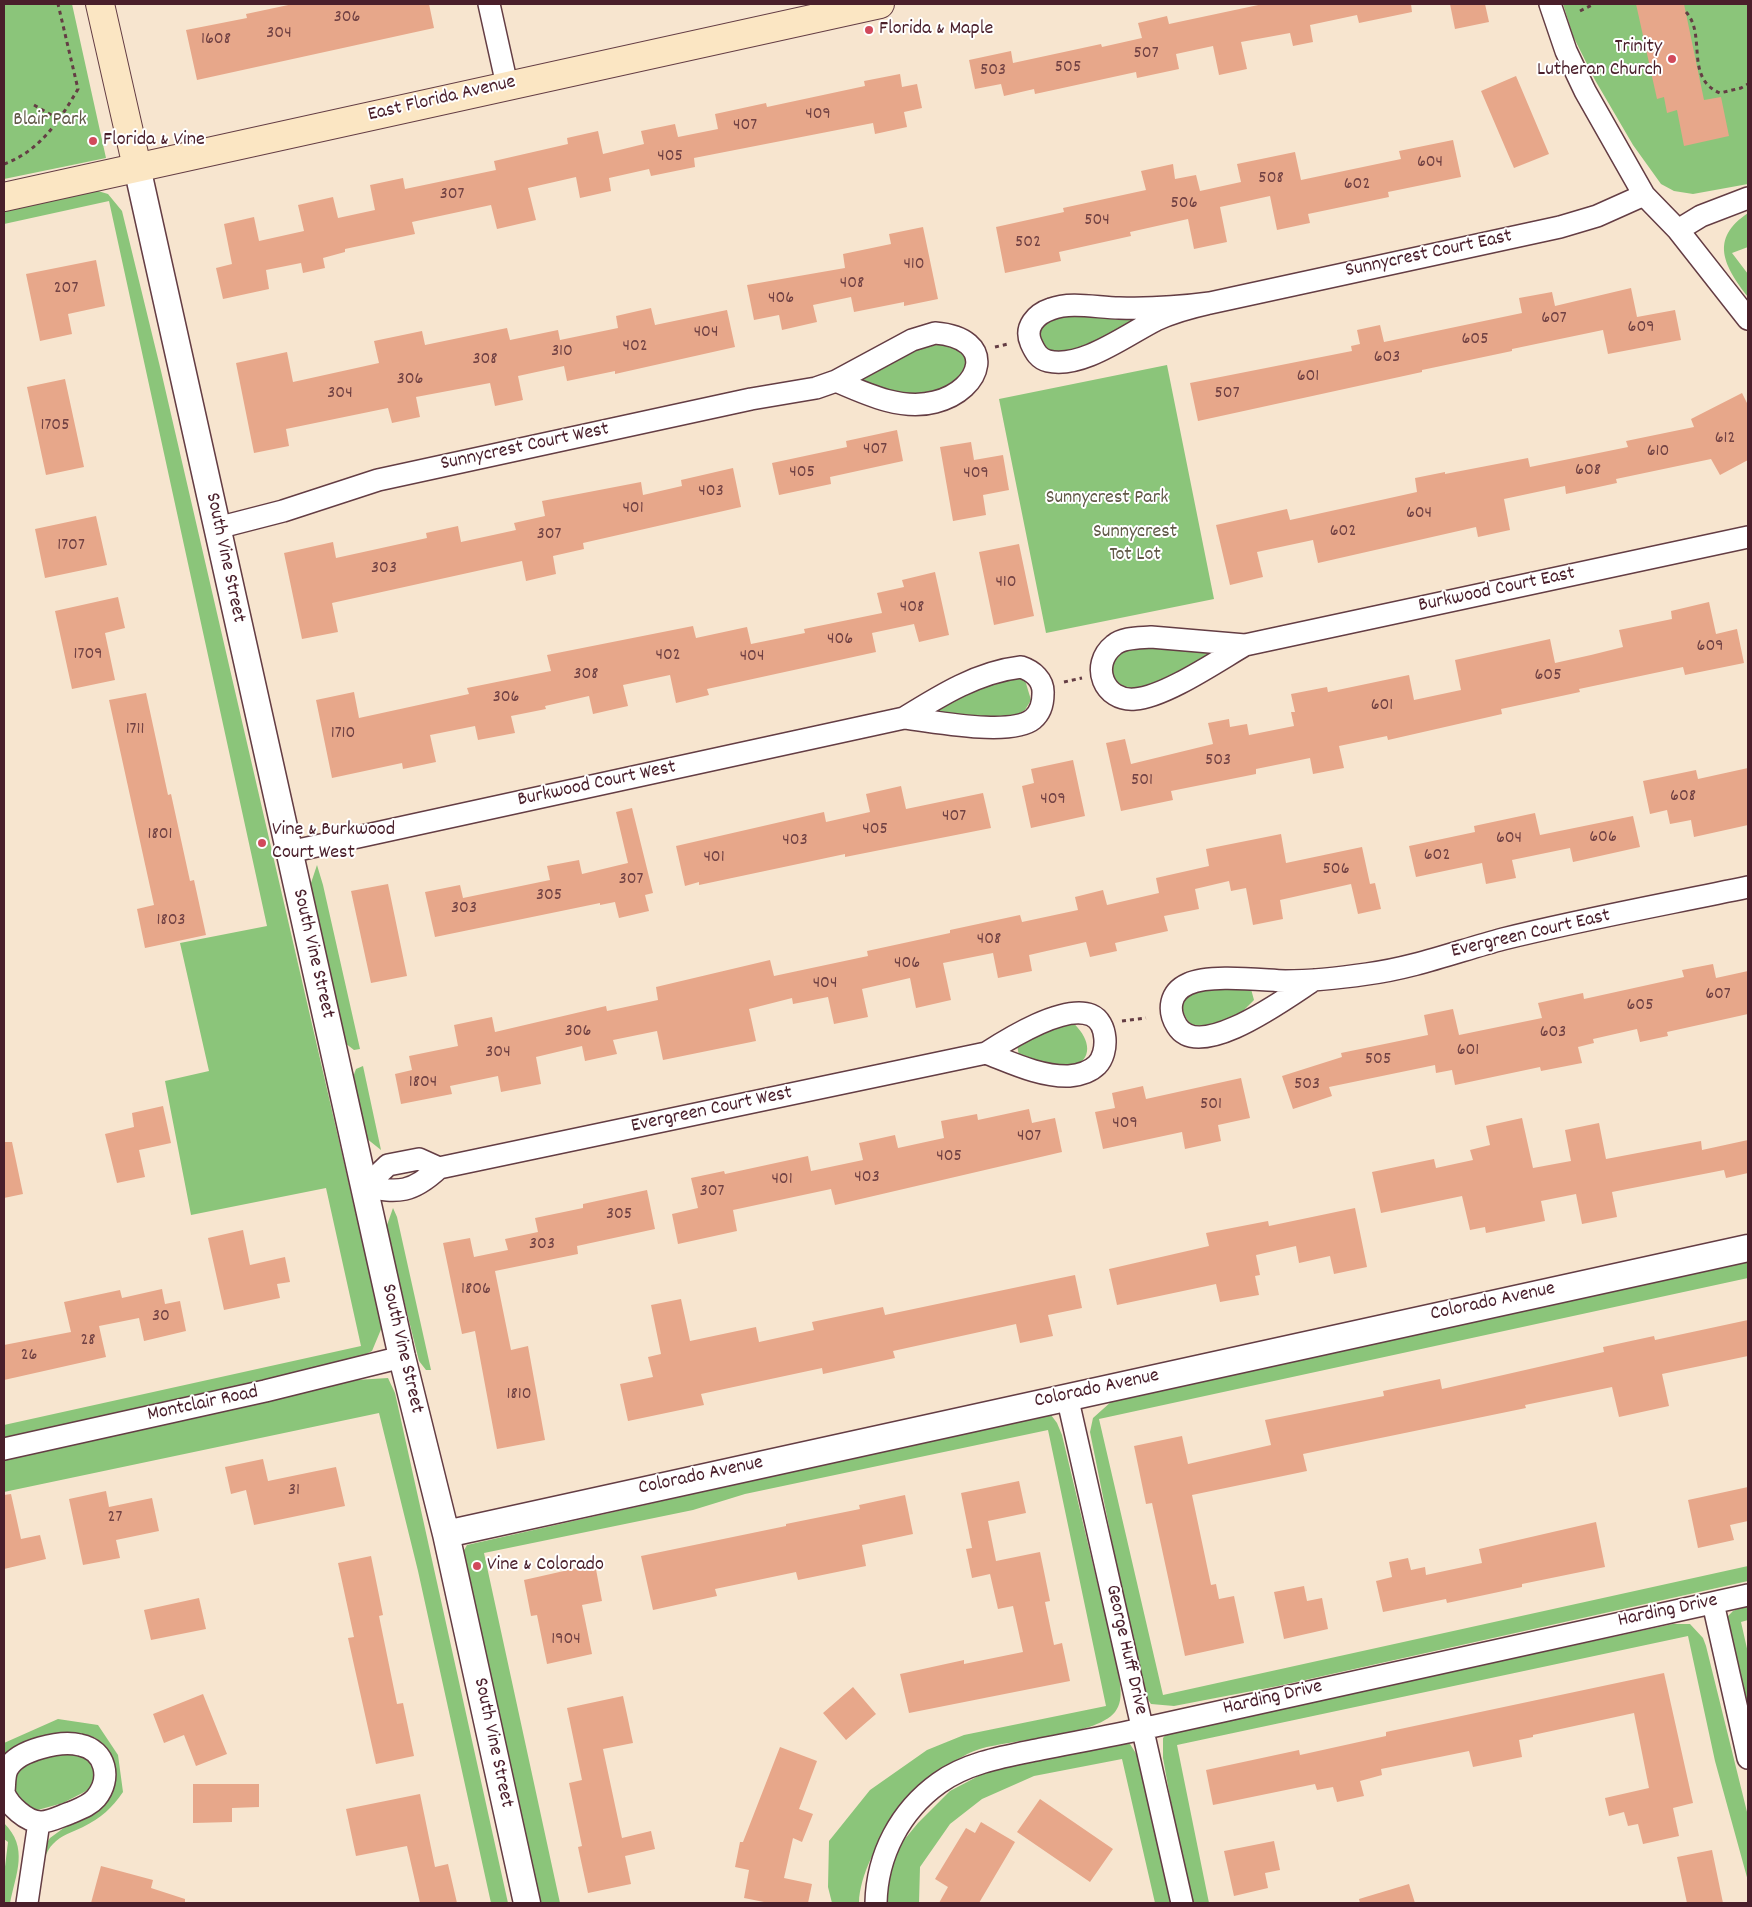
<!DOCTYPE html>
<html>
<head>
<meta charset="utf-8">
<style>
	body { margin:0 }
	#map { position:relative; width:1752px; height:1907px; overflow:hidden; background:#f7e5cf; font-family:Dekko,sans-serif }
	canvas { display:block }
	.frame { position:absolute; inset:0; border:5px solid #4a1f2b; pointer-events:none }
</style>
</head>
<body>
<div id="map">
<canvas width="1752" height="1907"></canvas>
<div class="frame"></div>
</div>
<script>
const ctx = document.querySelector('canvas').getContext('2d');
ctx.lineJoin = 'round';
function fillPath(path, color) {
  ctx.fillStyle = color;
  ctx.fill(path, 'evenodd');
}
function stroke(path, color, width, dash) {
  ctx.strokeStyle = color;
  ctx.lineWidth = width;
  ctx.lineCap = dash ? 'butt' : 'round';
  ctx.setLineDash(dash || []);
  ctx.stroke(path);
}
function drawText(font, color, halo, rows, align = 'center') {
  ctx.font = font + ' Dekko,sans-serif';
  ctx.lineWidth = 4;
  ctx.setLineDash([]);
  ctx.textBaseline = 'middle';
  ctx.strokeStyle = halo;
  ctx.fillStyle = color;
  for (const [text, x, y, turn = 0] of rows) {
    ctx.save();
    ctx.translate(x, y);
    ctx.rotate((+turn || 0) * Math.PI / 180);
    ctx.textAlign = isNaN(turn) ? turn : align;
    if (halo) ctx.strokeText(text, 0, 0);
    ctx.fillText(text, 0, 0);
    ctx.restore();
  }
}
fillPath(new Path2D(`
	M4 4H72L106 158 4 179Z
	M1563 4H1748V184L1693 194 1674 191 1661 184 1633 145 1595 80 1573 36Z
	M98 191 108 194 122 211 161 371 382 1327 372 1351 354 1360 4 1438V1425L361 1346 326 1188 191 1215 165 1081 209 1071 180 943 267 926 109 201 4 224V210L76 194Z
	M1748 213V247L1732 253 1748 274V297C1724 266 1709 239 1748 213Z
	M1064 313 1104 314 1135 320 1079 350 1049 352 1036 341V328Z
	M947 343 969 350V369L946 390 901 398 859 381C886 361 914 348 947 343Z
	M1167 365 1214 599 1046 633 999 399Z
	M1130 646H1141L1213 654 1141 691C1107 689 1102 663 1130 646Z
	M1018 676 1025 680 1031 700 1025 710 1010 719 935 713 937 708 992 677Z
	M317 865 323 885 360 1049 354 1050 345 1043 312 895 311 883Z
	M1194 989H1251L1254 1000 1243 1011 1220 1026 1192 1027C1181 1011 1176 1001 1194 989Z
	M1058 1023H1073C1087 1035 1096 1057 1074 1066 1071 1067 1067 1070 1064 1070 1050 1069 1032 1060 1019 1056L1017 1045Z
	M363 1066 381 1150 366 1138 353 1077 356 1069Z
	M393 1208 397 1217 431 1370H426L419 1361 386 1228Z
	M1748 1261V1278L1099 1419 1163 1695 1748 1566V1581L1278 1686 1174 1706 1151 1704 1142 1691 1090 1432 1093 1418 1112 1401Z
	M388 1378 395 1393 508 1903H491L418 1571 379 1413 4 1492V1459L356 1380Z
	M1051 1415 1057 1423 1062 1435 1116 1661C1118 1677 1126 1698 1115 1712 1095 1737 1008 1739 977 1750 926 1768 861 1848 859 1903H832L828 1887 829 1841 870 1790 927 1750 964 1735 1106 1706 1048 1430 745 1494 693 1510 484 1553 560 1903H537L463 1552 467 1545 1039 1416Z
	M1748 1605V1620L1741 1622 1748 1653V1719L1726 1633 1728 1616 1733 1611Z
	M1673 1624H1690L1703 1638 1706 1646 1748 1816V1881L1715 1761 1688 1636 1177 1745 1209 1903H1189L1163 1758V1738L1168 1732Z
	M58 1719 98 1725 118 1755 123 1792C112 1808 101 1818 83 1827 73 1832 61 1835 53 1844 40 1857 40 1886 37 1903L43 1849 50 1838 98 1803 104 1747C101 1744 97 1738 93 1737 67 1726 24 1739 4 1755V1743Z
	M1123 1742 1130 1744 1142 1763 1174 1903H1155L1122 1759 1034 1776 982 1799 950 1824 920 1867 919 1903H885L895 1851 918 1823 950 1791 986 1772 1051 1756Z
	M76 1750 93 1759 96 1779 92 1788 63 1803 34 1811 18 1804 12 1780 14 1771 33 1759Z
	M4 1823C29 1848 16 1873 10 1903H4V1875L8 1842 4 1839Z`), '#8bc57a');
fillPath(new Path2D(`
	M293 4H429L434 28 197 80 186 30 247 18 246 14Z
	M1263 4H1411L1412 12 1359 23 1357 15 1310 25 1313 42 1293 46 1290 33 1241 42 1247 69 1219 75 1213 46 1176 54 1179 69 1137 78 1136 72 1035 94 1034 89 1004 96 1001 84 975 89 969 60 1011 51 1013 63 1101 44 1102 47 1142 38 1138 23 1167 16 1169 24Z
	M1450 4H1485L1489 22 1455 29Z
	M1636 4H1684L1704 100 1721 97 1729 136 1684 146 1677 110 1667 113 1664 97 1657 99Z
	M900 74 902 87 917 84 922 108 904 112 907 127 875 134 873 123 694 158 695 167 651 176 649 169 609 178 611 191 580 198 576 177 528 188 536 220 497 229 491 205 412 222 415 234 345 249V252L323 258 325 268 303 273 301 263 266 270 269 289 223 299 216 268 232 264 224 224 254 217 259 241 304 231 298 205 333 197 338 218 375 210 370 185 403 178 405 189 496 170 494 161 568 144 567 138 598 131 603 154 644 144 641 131 675 124 678 137 718 129 715 114 766 103 767 107 865 86 864 81Z
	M1516 76 1549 154 1514 168 1481 91Z
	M1453 140 1461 177 1388 192 1389 197 1308 214 1310 223 1277 230 1270 196 1220 207 1227 242 1194 249 1188 219 1130 232 1131 236 1059 252 1061 261 1005 273 996 227 1064 212 1063 208 1146 190 1141 171 1173 164 1175 179 1196 175 1200 191 1241 182 1237 164 1295 152 1301 180 1401 159 1399 151Z
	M923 227 938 299 904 306V302L854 312 851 297 813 305 817 322 782 330 779 315 754 320 747 285 845 268 843 254 891 244 889 234Z
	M96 260 105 306 68 314 72 334 40 341 26 274Z
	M1631 288 1637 317 1675 310 1681 340 1608 354 1603 330 1512 349V351L1422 370V372L1198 421 1190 383 1352 351 1351 346 1360 344 1357 330 1380 325 1384 342 1522 313 1519 298 1552 292 1555 306Z
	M651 308 655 325 727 310 735 347 615 374V371L567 381 564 366 518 376 523 400 495 406 490 383 416 397 420 417 392 423 388 408 286 429 289 446 254 453 236 363 287 352 293 382 379 363 374 341 422 331 425 345 507 328 510 340 558 330 560 340 618 328 616 316Z
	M65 379 84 467 46 475 27 387Z
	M1742 393 1748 405V460L1720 475 1711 459 1616 479 1617 483 1566 494 1565 486 1504 499 1510 530 1478 537 1476 527 1318 563 1313 540 1257 552 1263 577 1230 585 1216 525 1287 509 1290 520 1381 500 1417 492 1415 478 1445 472V474L1528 458 1530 467 1628 447 1626 441 1694 427 1691 419Z
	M897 430 903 461 830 477 831 484 779 495 772 463 847 447 846 441Z
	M971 442 974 460 1003 455 1009 490 983 495 986 515 953 521 940 447Z
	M733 468 741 507 583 543 584 549 553 556 556 574 526 581 522 561 332 603 338 632 302 639 284 553 333 542 336 558 427 538 426 533 458 526 461 542 516 530 514 523 545 516 542 501 641 482 643 495 682 486 681 480Z
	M96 516 107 565 45 578 35 529Z
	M1019 544 1034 616 994 625 979 552Z
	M935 572 949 635 919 642 914 624 872 633 876 652 707 689 709 695 676 703 670 675 623 685 628 706 593 714 589 696 545 706 546 709 511 716 515 733 478 740 475 726 430 735 436 762 403 769 402 763 332 778 316 700 354 692 359 718 469 694 467 688 551 671 547 655 693 626 696 638 747 627 751 644 805 633 804 629 882 613 877 593 904 587 902 580Z
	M118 597 125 628 105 633 115 680 72 689 55 611Z
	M1709 602 1716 634 1737 629 1744 663 1685 675 1683 667 1579 689 1580 692 1501 709 1502 714 1388 740 1387 736 1339 746 1344 768 1313 774 1310 758 1256 769V774L1171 791 1173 800 1121 811 1106 743 1125 739 1131 764 1213 744 1208 723 1229 719 1230 727 1247 724 1249 735 1294 726 1291 712H1295L1291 694 1327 687 1328 692 1409 675 1414 700 1461 690 1455 660 1550 639 1555 663 1591 655 1623 647 1619 630 1672 619 1671 611Z
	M146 693 168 795 171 794 190 881 194 880 206 935 145 948 137 909 154 905 109 700Z
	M1073 760 1085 816 1031 828 1022 786 1034 783 1031 769Z
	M1748 768V825L1694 837 1691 820 1670 824 1667 810 1650 814 1643 781 1696 770 1698 779Z
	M901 786 906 809 983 793 991 828 845 857V854L699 885V882L685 886 676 846 824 812 826 822 870 812 866 794Z
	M632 808 653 893 645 895 649 911 619 918 615 902 600 905V903L435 937 425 892 460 885 463 898 550 880 547 866 579 860 582 874 628 863 616 812Z
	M1535 813 1540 835 1633 816 1640 847 1573 862 1570 848 1512 860 1516 878 1486 884 1482 863 1416 877 1409 846 1475 832 1474 826Z
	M1281 834 1286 863 1362 847 1370 884 1375 883 1381 909 1358 914 1351 884 1280 900 1283 919 1253 925 1246 888 1231 891 1229 881 1195 889 1199 909 1164 916 1168 931 1115 943 1117 951 1090 957 1086 942 1029 955 1032 971 998 978 993 953 943 963 951 1000 916 1008 910 978 862 989 868 1017 834 1024 828 997 793 1004 792 998 749 1009 756 1041 663 1060 657 1031 613 1040 617 1054 585 1061 582 1046 536 1057 541 1084 501 1092 498 1076 450 1086 452 1094 401 1104 395 1074 412 1070 409 1056 458 1046 454 1025 492 1017 495 1032 606 1006 607 1011 658 1000 656 987 770 960 774 976 868 956 867 951 950 933V930L1020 915 1022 922 1078 910 1075 897 1103 890 1107 905 1159 893 1156 878 1209 866 1206 849Z
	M388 884 407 976 371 983 351 891Z
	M1713 964 1716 978 1748 971V1014L1667 1032 1668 1036 1640 1042 1637 1029 1593 1039 1594 1043 1578 1047 1582 1063 1541 1071 1540 1067 1455 1085 1452 1070 1436 1073 1435 1065 1329 1087 1332 1096 1293 1109 1282 1076 1342 1057 1341 1053 1428 1035 1424 1015 1453 1009 1459 1035 1542 1018 1538 1003 1583 993 1584 999 1684 977 1682 970Z
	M1241 1078 1250 1118 1218 1125 1221 1141 1185 1149 1182 1132 1103 1149 1095 1112 1115 1108 1112 1093 1143 1086 1146 1099Z
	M163 1106 171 1143 139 1150 145 1177 117 1183 105 1134 134 1127 132 1113Z
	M1029 1109 1032 1123 1055 1118 1062 1152 835 1205 831 1189 733 1210 737 1231 678 1244 672 1214 698 1208 691 1178 724 1171 725 1174 808 1156 811 1171 863 1160 859 1143 895 1135 898 1148 944 1138 941 1121 977 1114 978 1120Z
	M1522 1118 1533 1168 1571 1161 1565 1130 1599 1123 1606 1159 1701 1141 1702 1150 1748 1140V1173L1726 1178 1724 1170 1612 1192 1617 1217 1582 1224 1576 1194 1541 1201 1545 1221 1486 1233 1485 1227 1470 1230 1462 1196 1381 1213 1372 1172 1434 1159 1436 1168 1473 1160 1470 1150 1490 1145 1486 1126Z
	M4 1142H12L23 1194 4 1198Z
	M647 1190 655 1229 577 1246 578 1254 495 1271 511 1350 528 1346 545 1440 497 1449 475 1331 462 1334 443 1243 470 1238 474 1257 508 1250 505 1239 538 1232 535 1218 583 1208V1204Z
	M1355 1208 1367 1267 1334 1274 1330 1256 1299 1263 1296 1246 1256 1255 1260 1275 1255 1276 1259 1295 1220 1302 1216 1284 1117 1305 1109 1269 1209 1246 1206 1233 1268 1221 1269 1226Z
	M243 1230 250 1265 285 1257 290 1282 277 1284 280 1298 224 1310 208 1238Z
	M1075 1275 1082 1308 1048 1315 1053 1336 1020 1343 1016 1324 893 1351 895 1358 823 1374 822 1368 701 1394 704 1405 628 1421 620 1384 653 1377 648 1357 661 1354 651 1305 681 1299 690 1341 756 1327 759 1342 814 1330 812 1322 883 1307 885 1315Z
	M162 1289 165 1304 180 1301 186 1331 144 1341 139 1318 99 1326 106 1357 4 1380V1345L71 1332 64 1302 120 1290 122 1298Z
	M1748 1320V1356L1662 1374 1669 1406 1619 1417 1612 1387 1525 1405 1526 1408 1303 1454 1307 1471 1192 1495 1211 1585 1216 1584 1219 1599 1234 1596 1244 1643 1185 1656 1152 1503 1146 1504 1134 1446 1182 1436 1188 1464 1271 1445 1265 1420 1384 1396 1383 1391 1440 1379 1442 1389 1604 1352 1603 1347 1654 1336 1655 1340Z
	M263 1459 268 1481 336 1467 345 1506 254 1525 246 1490 231 1494 225 1467Z
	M1019 1481 1026 1513 988 1521 996 1561 1040 1552 1050 1601 1045 1602 1054 1645 1062 1643 1070 1681 909 1713 900 1674 964 1660V1664L1023 1652 1013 1606 998 1609 990 1574 972 1578 966 1549 972 1548 961 1493Z
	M1748 1487V1521L1730 1525 1734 1540 1698 1548 1688 1500Z
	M106 1491 109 1507 152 1498 159 1531 116 1540 120 1558 83 1565 69 1499Z
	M11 1494 21 1539 40 1535 46 1559 4 1569V1495Z
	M905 1495 913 1534 862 1545 866 1566 798 1580 796 1572 715 1589 717 1596 653 1610 641 1556 786 1526V1524L860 1509 859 1505Z
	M1596 1522 1605 1567 1522 1584V1587L1447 1603 1446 1599 1383 1612 1376 1581 1392 1577 1389 1562 1408 1558 1411 1570 1425 1567 1426 1575 1482 1563 1479 1549Z
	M371 1556 383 1615 379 1616 397 1704 403 1703 414 1756 376 1764 348 1638 354 1637 338 1563Z
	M595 1564 602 1601 582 1605 592 1654 547 1664 537 1615 531 1616 524 1580Z
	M1304 1586 1307 1601 1322 1598 1328 1629 1284 1639 1274 1592Z
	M199 1598 206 1629 151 1640 144 1610Z
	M1664 1673 1693 1803 1673 1808 1679 1836 1643 1844 1638 1824 1628 1826 1624 1812 1609 1816 1605 1798 1649 1788 1634 1713 1533 1735V1737L1519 1740 1522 1757 1473 1767 1469 1751 1381 1769 1382 1775 1360 1781 1364 1796 1337 1802 1333 1787 1317 1790 1315 1784 1213 1805 1206 1770 1299 1750 1300 1755 1386 1736V1732Z
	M853 1687 876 1714 846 1740 823 1713Z
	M203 1694 227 1754 196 1766 184 1735 164 1743 153 1714Z
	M623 1696 633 1743 603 1749 622 1838 651 1831 655 1849 625 1856 631 1884 588 1893 578 1847 582 1846 569 1783 582 1780 567 1708Z
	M780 1747 817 1761 799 1809 813 1814 802 1842 793 1838 784 1878 812 1884 808 1903H769L744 1898 749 1870 735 1867 740 1842H743Z
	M193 1784H259V1807L232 1808V1822L193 1823Z
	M420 1794 435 1867 448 1864 457 1903H420L407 1846 356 1856 346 1809Z
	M1040 1799 1113 1849 1090 1882 1017 1832Z
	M981 1822 1015 1842 979 1903H939L948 1887 935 1879 966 1828 975 1833Z
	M1274 1841 1280 1870 1265 1873 1268 1888 1234 1896 1224 1851Z
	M1712 1850 1723 1903H1687L1677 1857Z
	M101 1866 153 1880 151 1888 185 1899V1903H91Z
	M1409 1884 1415 1903H1360L1359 1899Z`), '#e7a78a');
const minor = new Path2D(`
	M489 4 507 85
	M1550 4 1566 51 1585 91 1644 195 1678 230 1748 319
	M1678 230 1701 216 1748 198
	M1210 303C1180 307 1150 309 1119 308 1099 308 1071 301 1051 309 1036 314 1024 327 1031 343 1035 352 1039 359 1048 361 1082 369 1126 335 1156 320 1173 312 1192 307 1210 303L1560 227 1597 216 1644 195
	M935 333C998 338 983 390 935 402 902 411 866 394 836 381L912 340Z
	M217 528 283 511 378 480 751 399 816 388 836 381
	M1151 637 1245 645C1219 660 1165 697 1135 699 1104 702 1089 665 1114 645 1123 637 1140 638 1151 637Z
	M1245 645 1748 537
	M1021 667C1033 671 1044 680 1043 694 1043 703 1040 713 1033 719 1011 737 933 721 904 718 941 695 978 672 1021 667Z
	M289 852 904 718
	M1314 980C1289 996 1200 1063 1177 1026 1167 1010 1170 992 1188 984 1210 974 1260 980 1285 981 1313 981 1340 978 1367 974 1414 968 1458 951 1503 939 1584 919 1667 904 1748 887
	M365 1187C399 1193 412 1193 439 1168L986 1053C1012 1063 1041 1077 1069 1076 1079 1075 1090 1072 1097 1065 1109 1053 1108 1022 1091 1015 1064 1004 1008 1039 986 1053
	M365 1187 388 1165 419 1159 439 1168
	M1067 1396 1182 1903
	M4 1449 265 1391 402 1357
	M1713 1603 1748 1758
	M4 1791C5 1784 4 1774 8 1768 18 1750 61 1740 80 1745 106 1750 112 1779 96 1798 89 1806 79 1809 70 1813 61 1816 50 1822 41 1822 26 1822 9 1805 4 1793
	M27 1903 39 1822
	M876 1903C877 1855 900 1811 939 1783 968 1762 1007 1756 1041 1749 1076 1742 1111 1736 1146 1728 1347 1683 1548 1639 1748 1595`);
const tertiary = new Path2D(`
	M137 167 402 1357 446 1534 527 1903
	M446 1534 1748 1248`);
const secondary = new Path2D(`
	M100 4 137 167
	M4 197 880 4`);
stroke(minor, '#643d44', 24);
stroke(tertiary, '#643d44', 29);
stroke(secondary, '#643d44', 30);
stroke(new Path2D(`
	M1580 11 1594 4
	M1686 12C1707 35 1684 78 1720 93L1741 88 1748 84
	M34 105 60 120
	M4 164C40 151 60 120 78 89L58 4
	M995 347 1008 344
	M1064 682 1082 678
	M1122 1021 1146 1018`), '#643d44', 3, [4, 4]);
stroke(minor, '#fff', 21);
stroke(tertiary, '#fff', 26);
stroke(secondary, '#fbe6c3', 28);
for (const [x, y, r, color] of [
	[869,30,5,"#d1495b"],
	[1672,59,5,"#d1495b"],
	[93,141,5,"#d1495b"],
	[262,843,5,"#d1495b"],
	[477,1566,5,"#d1495b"]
]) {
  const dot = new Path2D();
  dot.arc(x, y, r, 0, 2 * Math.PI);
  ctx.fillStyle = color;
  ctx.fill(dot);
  stroke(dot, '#fff', 2);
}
drawText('18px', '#714143', null, [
	["306",347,19],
	["304",279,35],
	["1608",216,41],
	["507",1146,55],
	["505",1068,69],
	["503",993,72],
	["409",818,116],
	["407",745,127],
	["405",670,158],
	["604",1430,164],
	["508",1271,180],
	["602",1357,186],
	["307",452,196],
	["506",1184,205],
	["504",1097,222],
	["502",1028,244],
	["410",914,266],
	["408",852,285],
	["207",66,290],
	["406",781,300],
	["607",1554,320],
	["609",1641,329],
	["404",706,334],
	["605",1475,341],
	["402",635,348],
	["310",562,353],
	["603",1387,359],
	["308",485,361],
	["601",1308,378],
	["306",410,381],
	["304",340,395],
	["507",1227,395],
	["1705",55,427],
	["612",1725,440],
	["407",875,451],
	["610",1658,453],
	["608",1588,472],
	["405",802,474],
	["409",976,475],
	["403",711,493],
	["401",633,510],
	["604",1419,515],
	["602",1343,533],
	["307",549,536],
	["1707",71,547],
	["303",384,570],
	["410",1006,584],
	["408",912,609],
	["406",840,641],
	["609",1710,648],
	["1709",88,656],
	["402",668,657],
	["404",752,658],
	["308",586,676],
	["605",1548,677],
	["306",506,699],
	["601",1382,707],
	["1711",135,731],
	["1710",343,735],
	["503",1218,762],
	["501",1142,782],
	["608",1683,798],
	["409",1053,801],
	["407",954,818],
	["405",875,831],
	["1801",160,836],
	["606",1603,839],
	["604",1509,840],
	["403",795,842],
	["602",1437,857],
	["401",714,859],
	["506",1336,871],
	["307",631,881],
	["305",549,897],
	["303",464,910],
	["1803",171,922],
	["408",989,941],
	["406",907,965],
	["404",825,985],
	["607",1718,996],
	["605",1640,1007],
	["306",578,1033],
	["603",1553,1034],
	["601",1468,1052],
	["304",498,1054],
	["505",1378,1061],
	["1804",423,1084],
	["503",1307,1086],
	["501",1211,1106],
	["409",1125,1125],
	["407",1029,1138],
	["405",949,1158],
	["403",867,1179],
	["401",782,1181],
	["307",712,1193],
	["305",619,1216],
	["303",542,1246],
	["1806",476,1291],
	["30",161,1318],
	["28",88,1342],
	["26",29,1357],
	["1810",519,1396],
	["31",294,1492],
	["27",115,1519],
	["1904",566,1641]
]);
drawText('20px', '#4a1f2b', '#fff', [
	["Florida & Maple",879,30],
	["Trinity",1662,48,"right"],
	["Lutheran Church",1662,71,"right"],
	["Florida & Vine",103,141],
	["Vine & Burkwood",272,831],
	["Court West",272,854],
	["Vine & Colorado",487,1566]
], 'left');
drawText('20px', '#4a1f2b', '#fff', [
	["East Florida Avenue",442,100,-13],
	["Sunnycrest Court East",1429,255,-12],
	["Sunnycrest Court West",525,448,-12],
	["South Vine Street",224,558,78],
	["Burkwood Court East",1497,591,-12],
	["Burkwood Court West",597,785,-12],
	["Evergreen Court East",1531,935,-13],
	["South Vine Street",312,954,77],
	["Evergreen Court West",712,1111,-12],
	["Colorado Avenue",1493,1303,-12],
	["South Vine Street",401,1349,77],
	["Colorado Avenue",1097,1390,-12],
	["Montclair Road",203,1405,-12],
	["Colorado Avenue",701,1477,-12],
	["Harding Drive",1668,1612,-12],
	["George Huff Drive",1125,1650,77],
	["Harding Drive",1273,1699,-13],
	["South Vine Street",492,1743,78]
]);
drawText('20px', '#615947', '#fff', [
	["Blair Park",50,121],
	["Sunnycrest Park",1107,499],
	["Sunnycrest",1135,533],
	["Tot Lot",1135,556]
]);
</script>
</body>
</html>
